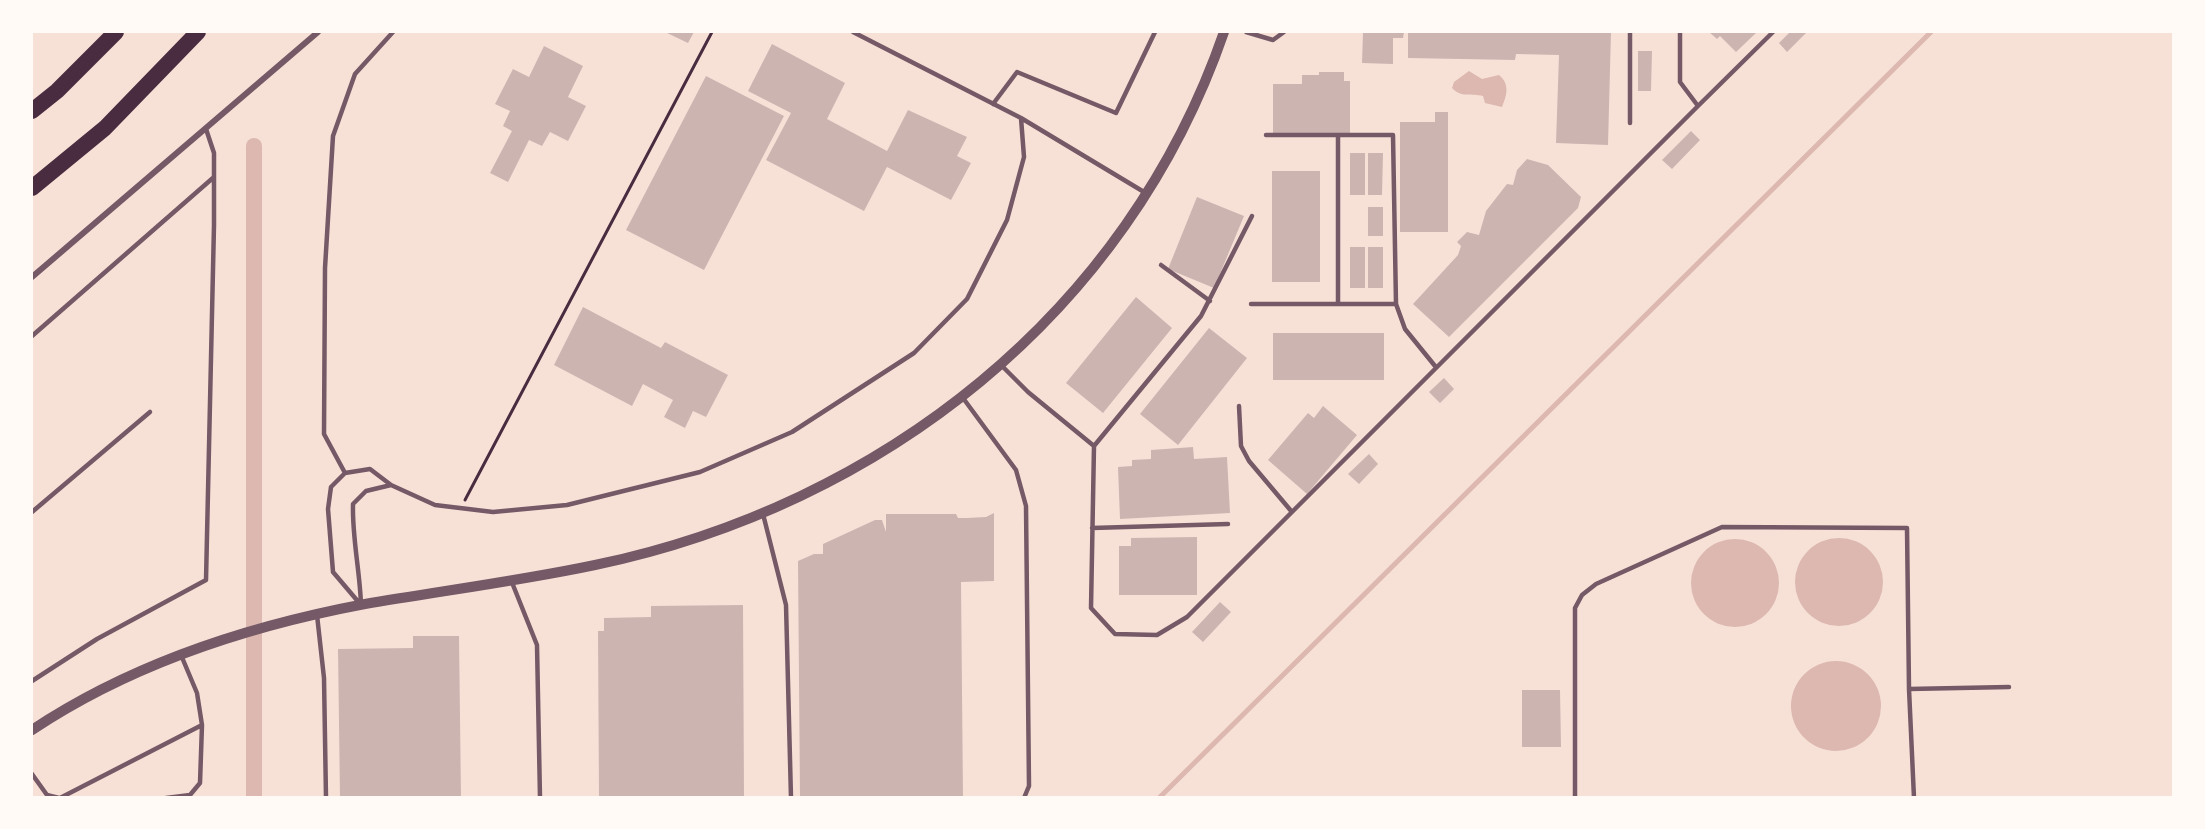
<!DOCTYPE html>
<html>
<head>
<meta charset="utf-8">
<style>
	body { margin:0 }
	#map { position:relative; width:2205px; height:829px; overflow:hidden; background:#f7e1d7; font-family:"Public Sans",sans-serif }
	canvas { display:block }
	.frame { position:absolute; inset:0; border:33px solid #fffaf5; pointer-events:none }
</style>
</head>
<body>
<div id="map">
<canvas width="2205" height="829"></canvas>
<div class="frame"></div>
</div>
<script>
const ctx = document.querySelector('canvas').getContext('2d');
ctx.lineJoin = 'round';
function fillPath(path, color) {
  ctx.fillStyle = color;
  ctx.fill(path, 'evenodd');
}
function stroke(path, color, width, dash) {
  ctx.strokeStyle = color;
  ctx.lineWidth = width;
  ctx.lineCap = dash ? 'butt' : 'round';
  ctx.setLineDash(dash || []);
  ctx.stroke(path);
}
fillPath(new Path2D(`
	M1469 71 1482 79 1499 75C1510 84 1507 95 1502 107L1485 103 1483 96C1471 93 1461 98 1452 88L1454 82Z
	M1795 582a44 44 0 1 1 88 0a44 44 0 1 1-88 0Z
	M1691 583a44 44 0 1 1 88 0a44 44 0 1 1-88 0Z
	M1791 706a45 45 0 1 1 90 0a45 45 0 1 1-90 0Z`), '#dcb8b0');
stroke(new Path2D(`
	M1159 798 1931 32`), '#dcb8b0', 5);
stroke(new Path2D(`
	M254 798V146`), '#dcb8b0', 16);
fillPath(new Path2D(`
	M665 32H694L688 43Z
	M1363 32H1404L1403 38H1393V64L1362 63Z
	M1408 32H1611L1608 145 1556 143 1559 55 1516 54 1515 60 1408 58Z
	M1709 32H1757L1736 52 1720 36 1717 39Z
	M1790 32H1807L1787 52 1779 43Z
	M772 44 845 83 827 119 887 151 908 110 967 137 957 156 971 163 951 200 887 167 864 211 766 160 791 113 748 91Z
	M544 46 583 66 568 97 586 106 568 141 550 132 542 146 529 140 508 182 490 173 512 131 503 126 510 111 495 104 513 69 529 77Z
	M1638 51H1652L1651 91H1638Z
	M1319 72H1344V81H1350V134H1273V84H1302V75H1319Z
	M706 76 784 116 704 270 626 230Z
	M1435 112H1448V232H1400V122H1435Z
	M1691 131 1700 140 1672 169 1662 160Z
	M1350 153H1365V195H1350Z
	M1368 153H1383L1382 195H1368Z
	M1527 159 1548 165 1581 197 1578 208 1449 337 1413 304 1458 255 1461 246 1457 242 1467 232 1479 235 1486 211 1507 184 1513 185 1517 170Z
	M1272 171H1320V282H1272Z
	M1197 197 1244 216 1214 288 1168 269Z
	M1368 207H1383V236H1368Z
	M1350 247H1365V288H1350Z
	M1368 247H1383V288H1368Z
	M1136 297 1172 328 1103 413 1066 383Z
	M583 307 661 348 665 342 728 375 706 417 693 411 685 428 664 417 673 400 643 384 632 406 554 365Z
	M1209 328 1247 358 1178 445 1140 414Z
	M1273 333H1384V380H1273Z
	M1444 378 1454 389 1440 403 1429 392Z
	M1323 406 1357 435 1307 494 1268 460 1308 413 1314 418Z
	M1193 447 1194 459 1227 457 1230 513 1120 519 1118 467 1132 466V460L1151 459V450Z
	M1369 454 1378 464 1359 484 1348 474Z
	M994 513V581L961 582 963 798H800L798 561 814 554H823V544L875 520H882L886 532V514H956L958 518H967L986 517Z
	M1197 537V595H1119V546H1131V538Z
	M1220 602 1231 612 1203 642 1192 632Z
	M743 605 744 798H599L598 631H604V618L651 617V606Z
	M413 636H459L461 798H340L338 649 413 648Z
	M1522 690H1560L1561 747H1522Z`), '#ccb4b1');
stroke(new Path2D(`
	M465 500 712 32`), '#4a2c40', 3);
stroke(new Path2D(`
	M1246 32 1273 40 1284 32
	M993 104 1017 72 1116 113 1155 32
	M1698 106 1773 32
	M1021 118 1144 192
	M1630 123V32
	M1266 135H1393L1396 304 1405 329 1435 366
	M1338 135V304
	M1252 216 1201 316 1094 446 1091 608 1115 634 1157 635 1187 617 1698 106 1680 82V32
	M1161 265 1210 301
	M1251 304H1396
	M32 336 214 177
	M1001 365 1028 392 1094 446
	M963 398 1016 470 1026 506 1029 786 1024 798
	M1239 406 1241 446 1249 461 1292 512
	M370 469 391 485 366 491 353 504C352 538 360 571 361 605L333 572 328 509 331 487 345 473Z
	M345 473 324 434 325 268 333 136 355 74 393 32
	M391 485 435 505 493 512 567 505 700 472 792 432 914 353 967 299 1007 220 1024 157 1021 118 853 32
	M32 512 150 412
	M763 514 786 605 791 798
	M1092 528 1228 524
	M511 580 537 645 540 798
	M317 615 324 678 326 798
	M32 681 97 639 206 580 214 225V153L206 129
	M1909 689 2009 687
	M32 774 47 795 59 798
	M60 798 202 725
	M166 798 190 795 200 783 202 725 197 693 181 655
	M1575 798V608L1582 595 1596 584 1722 527 1907 528 1909 689 1914 798`), '#755966', 4.5);
stroke(new Path2D(`
	M32 277 318 32`), '#755966', 6);
stroke(new Path2D(`
	M32 730C131 664 248 626 365 604 441 591 519 581 595 565 882 505 1127 313 1224 32`), '#755966', 10);
stroke(new Path2D(`
	M32 111 57 91 116 32
	M32 188 105 128 198 32`), '#4a2c40', 16);
</script>
</body>
</html>
